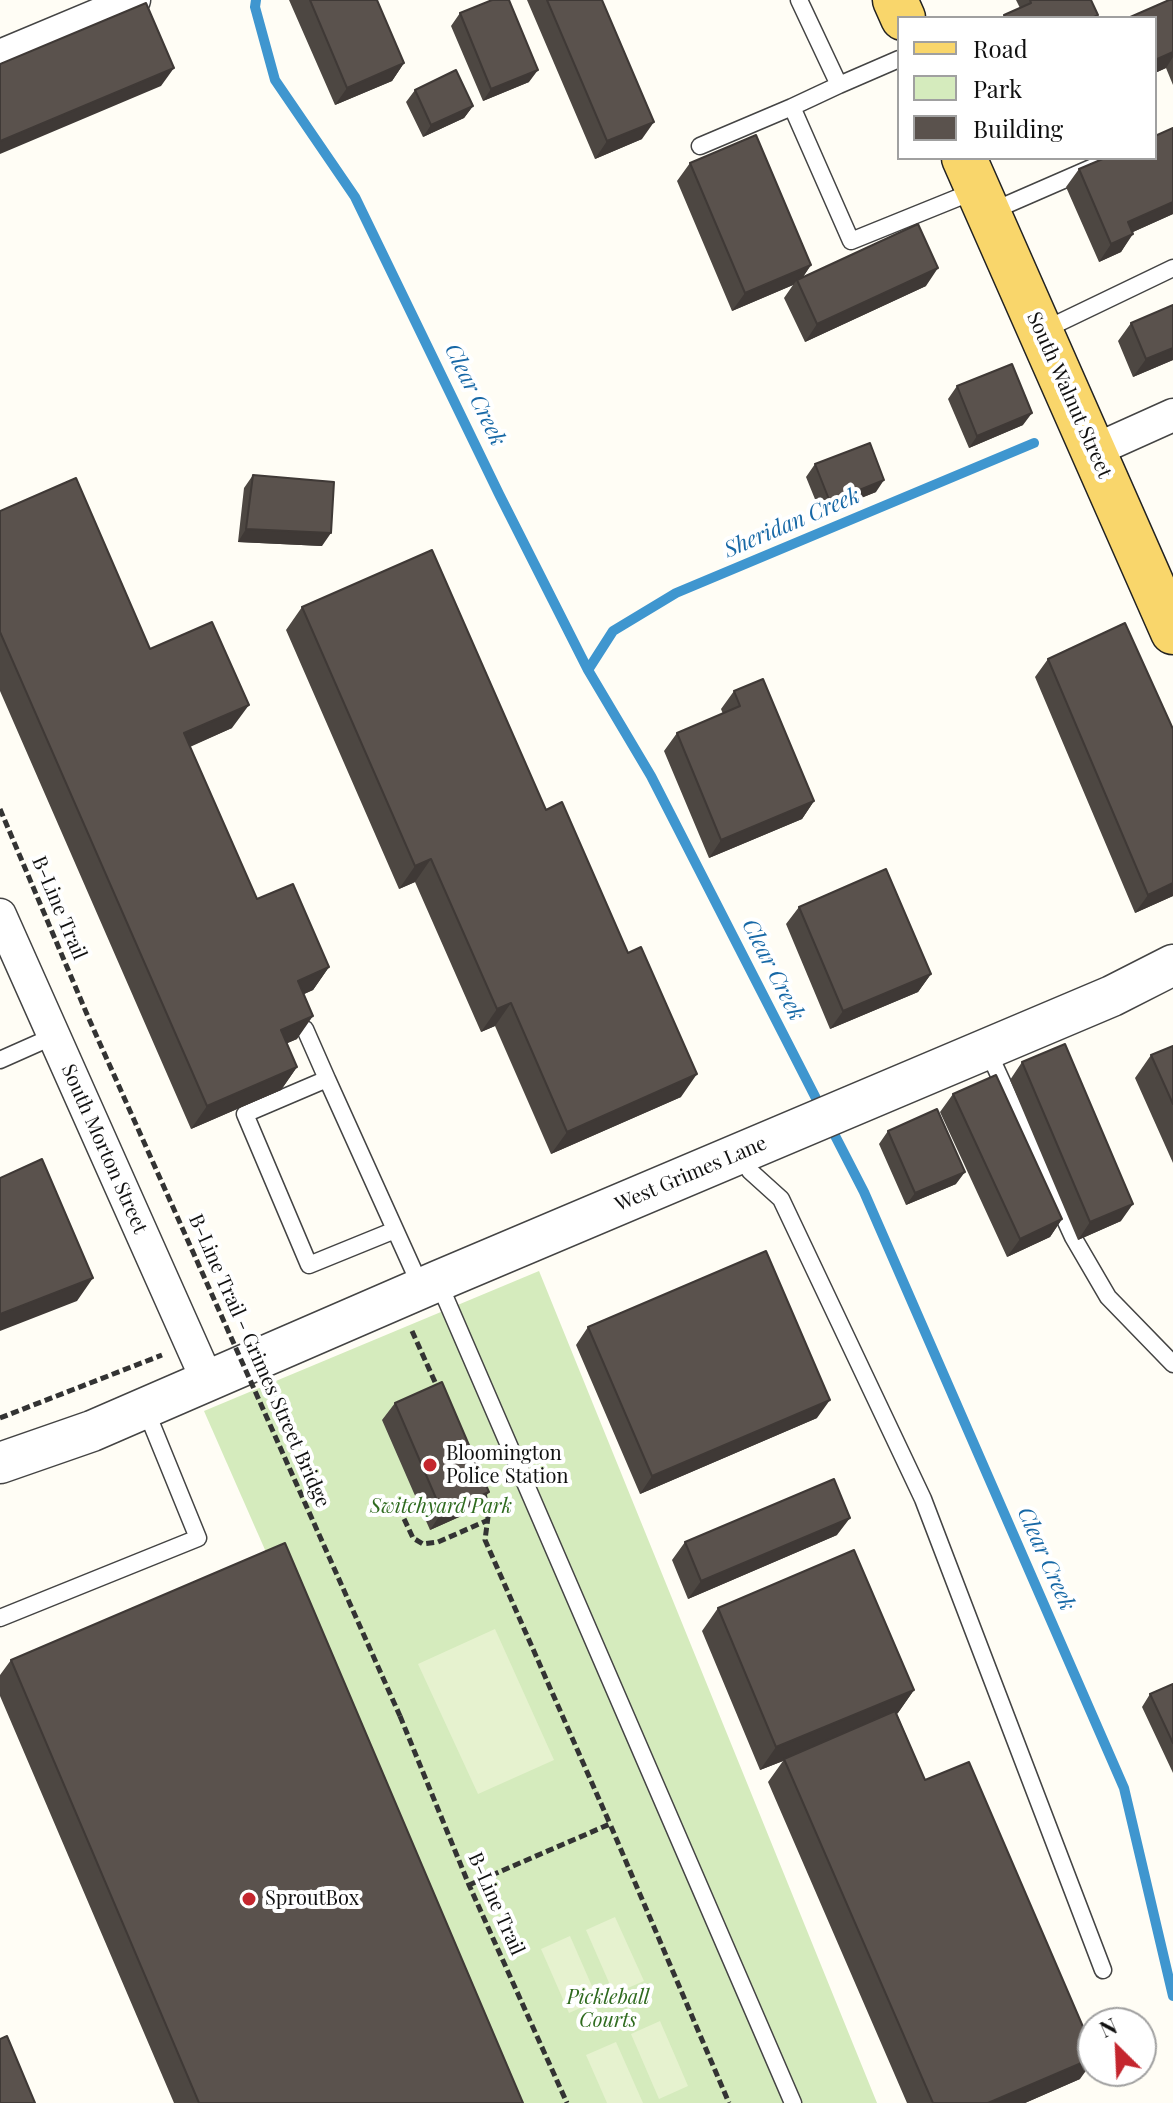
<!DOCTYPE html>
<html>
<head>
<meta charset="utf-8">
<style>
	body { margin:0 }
	#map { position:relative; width:1173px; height:2103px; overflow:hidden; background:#fffdf5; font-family:"Playfair Display",serif }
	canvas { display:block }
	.legend { position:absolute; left:897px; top:16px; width:260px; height:144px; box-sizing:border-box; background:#fff; border:2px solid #a0a0a0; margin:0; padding:10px 14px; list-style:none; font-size:24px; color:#111 }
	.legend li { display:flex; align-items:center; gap:16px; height:40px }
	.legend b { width:40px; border:2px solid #a0a0a0 }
	.north { position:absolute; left:1077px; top:2007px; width:80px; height:80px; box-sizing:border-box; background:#fff; border:2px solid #a0a0a0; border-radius:50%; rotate:336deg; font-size:22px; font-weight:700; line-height:32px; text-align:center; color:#111 }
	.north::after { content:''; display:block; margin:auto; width:28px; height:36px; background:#c4262e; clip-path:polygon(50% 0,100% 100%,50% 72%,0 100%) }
</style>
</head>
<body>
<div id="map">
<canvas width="1173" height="2103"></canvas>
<ul class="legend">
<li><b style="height:10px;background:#f9d66b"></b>Road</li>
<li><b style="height:22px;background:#d5ebbd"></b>Park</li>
<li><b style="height:22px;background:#5a524d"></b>Building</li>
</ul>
<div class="north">N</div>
</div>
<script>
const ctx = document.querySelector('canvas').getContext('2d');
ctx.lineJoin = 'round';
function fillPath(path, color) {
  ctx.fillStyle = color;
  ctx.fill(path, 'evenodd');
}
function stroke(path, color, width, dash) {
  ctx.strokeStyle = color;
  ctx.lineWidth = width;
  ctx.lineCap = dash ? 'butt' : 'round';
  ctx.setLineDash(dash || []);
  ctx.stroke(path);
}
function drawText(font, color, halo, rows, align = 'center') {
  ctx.font = font + ' "Playfair Display",serif';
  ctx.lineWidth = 8;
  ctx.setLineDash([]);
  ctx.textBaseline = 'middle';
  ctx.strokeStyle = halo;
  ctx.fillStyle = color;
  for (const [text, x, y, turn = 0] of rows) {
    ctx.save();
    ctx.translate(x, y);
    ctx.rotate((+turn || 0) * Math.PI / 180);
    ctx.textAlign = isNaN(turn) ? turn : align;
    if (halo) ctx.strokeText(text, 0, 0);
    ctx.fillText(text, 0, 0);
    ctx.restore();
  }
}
fillPath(new Path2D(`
	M539 1271 877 2103H508L204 1411Z`), '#d5ebbd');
fillPath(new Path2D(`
	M495 1629 554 1760 478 1794 418 1664Z
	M615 1917 644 1981 614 1994 586 1930Z
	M570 1936 598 2000 569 2013 541 1949Z
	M660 2021 688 2086 659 2099 631 2034Z
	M616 2042 643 2103H607L586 2055Z`), '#e6f2cf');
stroke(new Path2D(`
	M256 0 255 7 275 80 355 197 499 494 588 670 651 776 822 1110
	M588 670 613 631 676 593 1034 443
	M829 1124 864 1192 1124 1788 1173 1996`), '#3f96cf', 10);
const service = new Path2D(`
	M799 0 839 85 792 107 851 241 977 190
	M839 85 899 59
	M700 146 792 107
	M990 212 1114 158
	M1042 331 1173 268
	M305 1029 327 1079
	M987 1049 1073 1237 1108 1297 1173 1364
	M0 1060 54 1036
	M740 1154 750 1171 781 1199 923 1499 1103 1970
	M395 1230 309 1265 245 1114 327 1079 421 1287
	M438 1281 793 2103
	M0 1618 198 1538 145 1408`);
const minor = new Path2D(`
	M0 56 134 0
	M1093 451 1173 415
	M0 915 208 1382`);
const tertiary = new Path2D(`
	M0 1463 92 1431 438 1281 1112 996 1173 965`);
const primary = new Path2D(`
	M895 0 903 18
	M964 158 1173 632`);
stroke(service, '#444', 19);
stroke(minor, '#444', 35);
stroke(tertiary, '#444', 43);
stroke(primary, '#222', 47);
stroke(new Path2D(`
	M0 809 89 1019
	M412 1331 439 1391
	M0 1418 162 1355
	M484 1492 488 1517 485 1540 610 1824
	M399 1508 413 1538 423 1544 438 1542 486 1521
	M400 1716 469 1885 567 2103
	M469 1885 610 1824 729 2103`), '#333', 5, [8, 4]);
stroke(service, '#fff', 16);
stroke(minor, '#fff', 32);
stroke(tertiary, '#fff', 40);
stroke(primary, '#f9d66b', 44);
stroke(new Path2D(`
	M89 1019 400 1716`), '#333', 5, [8, 4]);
fillPath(new Path2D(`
	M289 0H377L404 63 392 81 335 105Z
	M527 0H602L642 139 595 159Z
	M1016 0H1091L1096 18H1002L1004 15 1020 8Z
	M1173 0V85L1166 68 1155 73V18Z
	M460 13 529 82 483 101 451 26Z
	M415 90 473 106 464 118 423 137 406 102Z
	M1173 128V214L1133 232 1121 252 1099 262 1066 187 1079 169Z
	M690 163 811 265 802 278 926 286 805 342 784 298 793 285 732 311 677 181Z
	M1131 323 1173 360 1133 377 1118 341Z
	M957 386 1023 425 969 448 948 399Z
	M815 464 876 492 821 514 806 477Z
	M253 475 322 546 238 542 244 488Z
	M0 511 150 649 232 728 190 747 257 899 329 967 313 990 304 994 297 1039 287 1043 297 1067 281 1090 191 1129 0 691Z
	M302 607 546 810 681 1097 551 1154 495 1026 481 1032 415 882 399 889 286 630Z
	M1048 659 1173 896 1135 913 1035 677Z
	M734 691 814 801 802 819 709 858 664 751 677 733 723 714 721 709Z
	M799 907 931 974 918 992 830 1029 786 924Z
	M1173 1046V1163L1135 1078 1151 1055Z
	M1022 1062 1121 1221 1078 1240 1010 1080Z
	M953 1094 1062 1219 1050 1237 1007 1257 940 1112Z
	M888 1131 956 1184 906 1205 879 1144Z
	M588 1327 817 1418 640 1494 576 1345Z
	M395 1403 477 1509 430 1530 382 1420Z
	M837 1535 688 1599 672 1560 685 1542Z
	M718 1608 914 1690 897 1714 925 1780 1080 2079 1025 2103H907L768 1782 783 1761 760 1770 702 1631Z
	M11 1660 523 2103H174L0 1696V1675Z
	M1173 1684V1773L1142 1707 1150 1694Z`), '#4d4742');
fillPath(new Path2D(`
	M1173 52V57L1166 68 1155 73V60Z
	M404 63 392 81 335 105 347 88Z
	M174 68 161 86 0 154V141Z
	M538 70 529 82 483 101 491 89Z
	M473 106 464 118 423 137 431 125Z
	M654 122 642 139 595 159 607 141Z
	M1173 202V214L1115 240 1128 222Z
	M1133 234 1121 252 1099 262 1111 244Z
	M811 265 799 283 797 280 793 285 732 311 745 293Z
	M938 268 926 286 805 342 817 324Z
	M1173 348V360L1133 377 1146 359Z
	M1032 413 1023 425 969 448 977 436Z
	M884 480 876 492 821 514 830 502Z
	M246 529 331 533 322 546 238 542Z
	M249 705 232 728 168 756 184 733Z
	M814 801 802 819 709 858 721 840Z
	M431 859 415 882 399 889 415 866Z
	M1173 883V896L1135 913 1148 895Z
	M329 967 313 990 282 1004 298 981Z
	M931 974 918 992 830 1029 843 1011Z
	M511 1003 495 1026 481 1032 497 1009Z
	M313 1016 297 1039 265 1053 281 1030Z
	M297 1067 281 1090 191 1129 207 1106Z
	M697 1074 681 1097 551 1154 567 1132Z
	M965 1172 956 1184 906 1205 915 1193Z
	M1133 1204 1121 1221 1078 1240 1090 1222Z
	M1062 1219 1050 1237 1007 1257 1020 1239Z
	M93 1278 77 1301 0 1331V1314Z
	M830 1400 817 1418 640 1494 652 1476Z
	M489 1492 477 1509 430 1530 442 1512Z
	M850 1518 837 1535 688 1599 701 1581Z
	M914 1690 898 1713 785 1760 784 1759 783 1761 760 1770 776 1747Z
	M1093 2058V2061L1080 2079 1025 2103H988Z`), '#3f3936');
const building = new Path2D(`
	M310 0H377L404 63 347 88Z
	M492 0H509L538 70 491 89 460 13Z
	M547 0H602L654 122 607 141Z
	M1030 0H1091L1098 15 1092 18H1005L1004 15 1031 3Z
	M1169 0H1173V52L1155 60V18H1128Z
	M146 3 174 68 0 141V64Z
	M456 70 473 106 431 125 415 90Z
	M1173 128V202L1128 222 1133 234 1111 244 1079 169 1105 158H1155V136Z
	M756 135 811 265 745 293 690 163Z
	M918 224 938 268 817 324 797 280Z
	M1173 305V348L1146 359 1131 323Z
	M1012 364 1032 413 977 436 957 386Z
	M870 443 884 480 830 502 815 464Z
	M253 475 334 482 331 533 246 529Z
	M76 478 150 649 212 622 249 705 184 733 257 899 293 884 329 967 298 981 313 1016 281 1030 297 1067 207 1106 0 632V511Z
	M432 550 546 810 562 802 628 953 641 947 697 1074 567 1132 511 1003 497 1009 431 859 415 866 302 607Z
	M1125 623 1173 729V883L1148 895 1048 659Z
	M763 679 814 801 721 840 677 733 740 706 734 691Z
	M886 869 931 974 843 1011 799 907Z
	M1065 1044 1133 1204 1090 1222 1022 1062Z
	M1173 1046V1104L1151 1055Z
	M996 1075 1062 1219 1020 1239 953 1094Z
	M937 1109 965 1172 915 1193 888 1131Z
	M42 1159 93 1278 0 1314V1178Z
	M766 1251 830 1400 652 1476 588 1327Z
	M442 1382 489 1492 442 1512 395 1403Z
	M834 1479 850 1518 701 1581 685 1542Z
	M285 1543 523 2103H199L11 1660Z
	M854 1550 914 1690 776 1747 718 1608Z
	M1173 1684V1743L1150 1694Z
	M895 1711 925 1780 969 1762 1093 2050V2058L988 2103H933L784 1759Z
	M7 2036 35 2103H0V2039Z`);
fillPath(building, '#5a524d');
stroke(building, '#3f3936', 2);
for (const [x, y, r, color] of [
	[430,1465,8,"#c4262e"],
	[249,1899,8,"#c4262e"]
]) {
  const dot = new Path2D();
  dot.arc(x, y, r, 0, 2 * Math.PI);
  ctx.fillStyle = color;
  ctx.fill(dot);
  stroke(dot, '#fff', 3);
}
drawText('20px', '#111', '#fff', [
	["South Walnut Street",1069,395,66],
	["B-Line Trail",59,908,67],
	["South Morton Street",104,1149,66],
	["West Grimes Lane",691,1174,-23],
	["B-Line Trail - Grimes Street Bridge",259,1361,66],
	["B-Line Trail",496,1904,66]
]);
drawText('20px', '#111', '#fff', [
	["Bloomington",446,1454],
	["Police Station",446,1477],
	["SproutBox",265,1899]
], 'left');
drawText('italic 20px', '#2f6b1f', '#fff', [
	["Switchyard Park",441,1507],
	["Pickleball",608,1998],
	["Courts",608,2021]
]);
drawText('italic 22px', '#1768a6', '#fff', [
	["Clear Creek",475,395,64],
	["Sheridan Creek",792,523,-23],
	["Clear Creek",773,970,63],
	["Clear Creek",1046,1559,66]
]);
</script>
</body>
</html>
